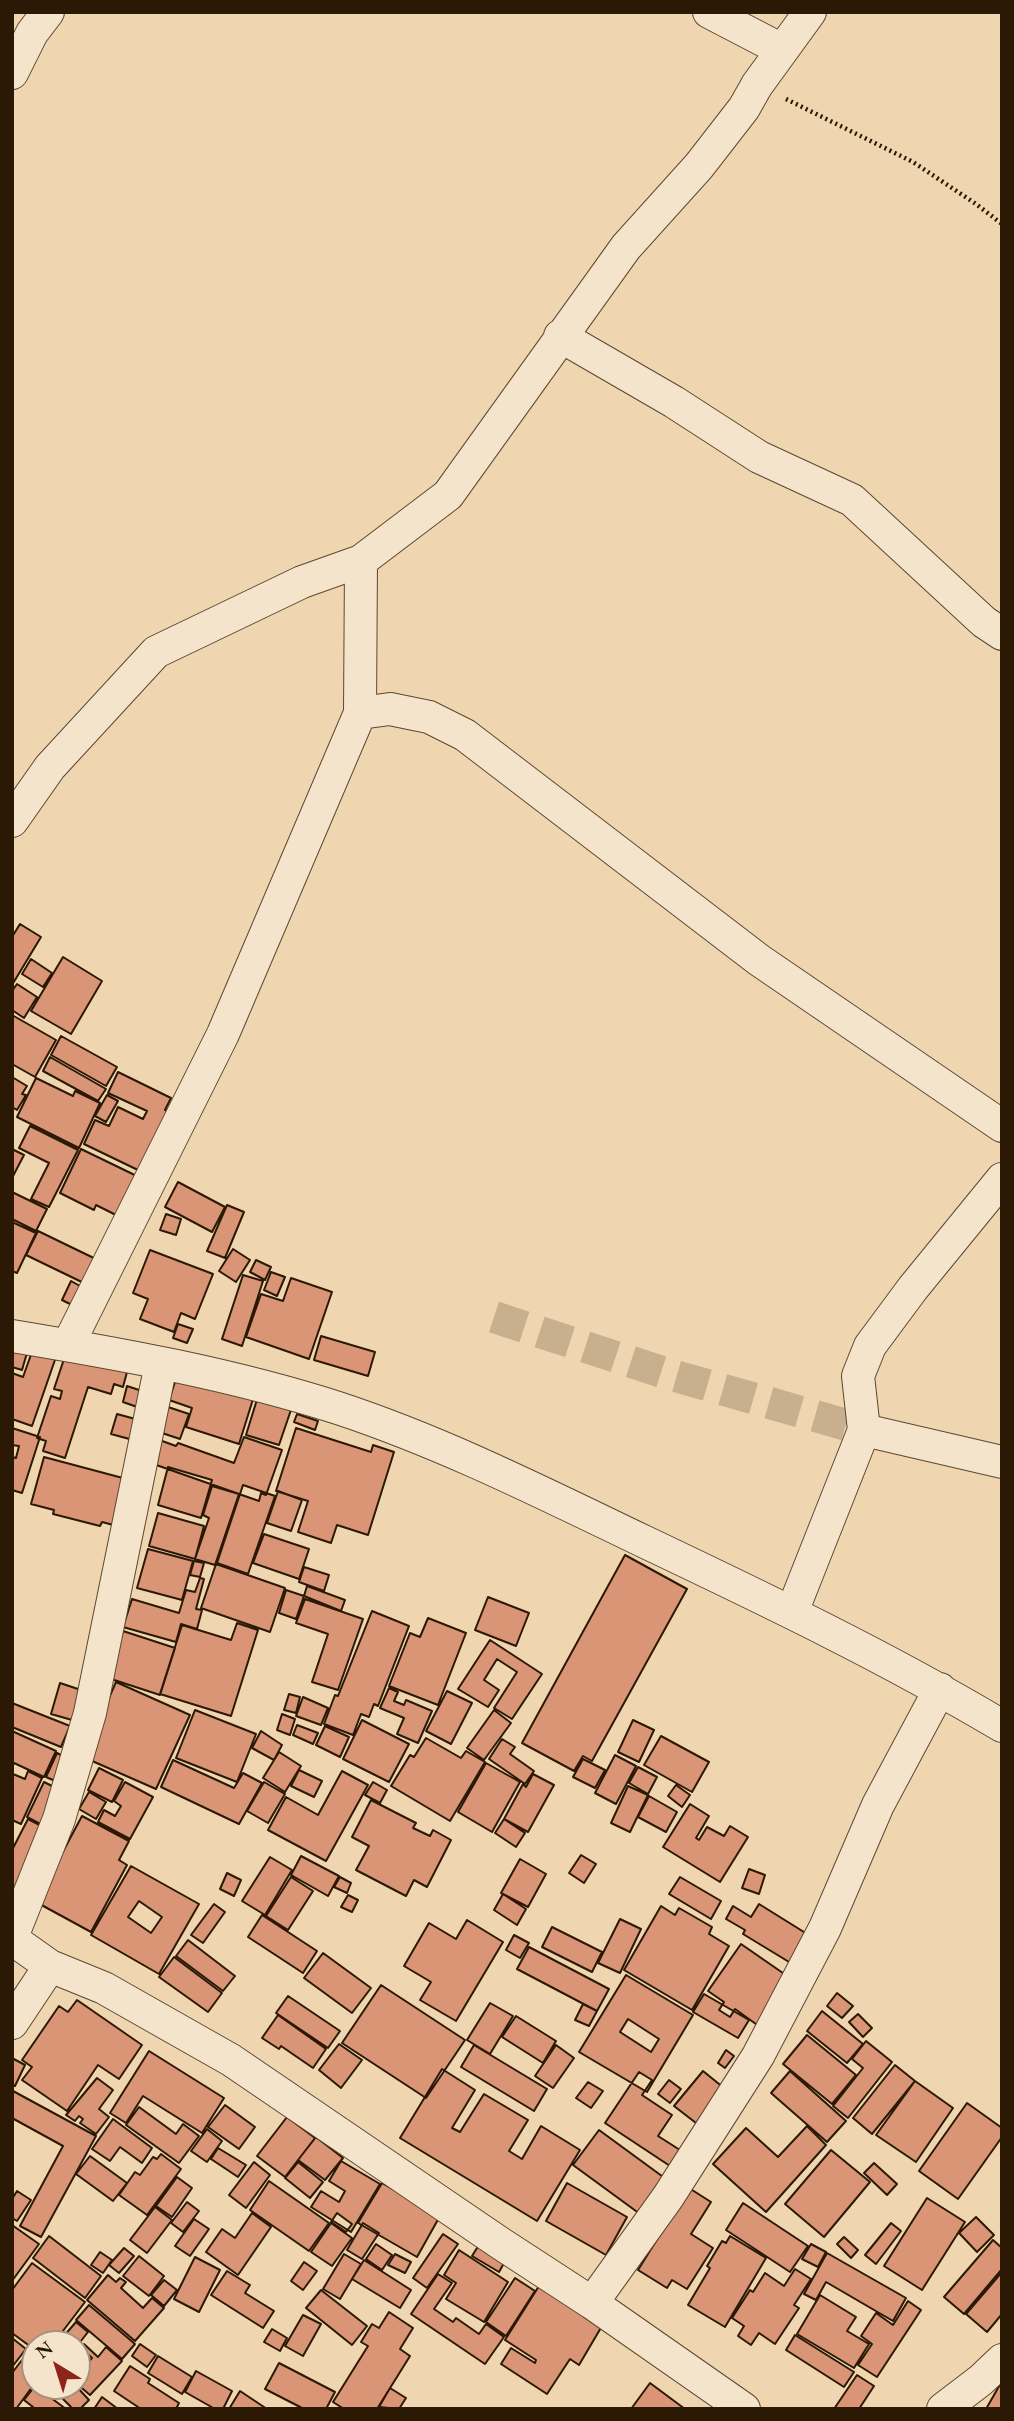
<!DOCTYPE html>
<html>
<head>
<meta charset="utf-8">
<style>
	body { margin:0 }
	#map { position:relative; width:1014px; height:2421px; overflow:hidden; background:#efd6b0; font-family:"EB Garamond",serif }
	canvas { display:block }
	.frame { position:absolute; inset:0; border:14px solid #2b1905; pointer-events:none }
	.north { position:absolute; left:21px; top:2330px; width:70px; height:70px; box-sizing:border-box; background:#f5e4cc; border:2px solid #a4937c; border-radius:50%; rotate:322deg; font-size:19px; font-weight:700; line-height:28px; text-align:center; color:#2b1905 }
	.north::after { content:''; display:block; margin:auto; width:24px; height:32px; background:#8f2418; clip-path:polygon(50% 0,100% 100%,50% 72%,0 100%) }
</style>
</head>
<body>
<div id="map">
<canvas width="1014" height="2421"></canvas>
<div class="frame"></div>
<div class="north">N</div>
</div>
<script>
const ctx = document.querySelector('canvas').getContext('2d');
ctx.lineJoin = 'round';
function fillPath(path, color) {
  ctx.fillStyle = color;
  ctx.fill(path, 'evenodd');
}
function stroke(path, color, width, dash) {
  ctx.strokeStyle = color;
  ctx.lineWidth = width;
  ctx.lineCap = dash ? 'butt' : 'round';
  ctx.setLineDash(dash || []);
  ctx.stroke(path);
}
const building = new Path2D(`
	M20 924 41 937 12 985V937Z
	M63 957 102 981 71 1034 31 1011Z
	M31 959 52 973 43 987 22 974Z
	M17 984 37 997 24 1018 12 1010V991Z
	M12 1015 56 1040 35 1077 12 1064Z
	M61 1036 117 1067 106 1086 51 1055Z
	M50 1057 106 1089 98 1101 43 1071Z
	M118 1072 171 1098 165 1110 172 1113 140 1171 84 1144 95 1120 109 1126 118 1107 143 1119 147 1111 108 1093Z
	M12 1077 27 1086 22 1094 26 1095 17 1110 12 1107Z
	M36 1078 73 1096 75 1091 100 1103 79 1148 17 1117Z
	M107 1095 118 1101 106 1122 95 1116Z
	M30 1126 78 1150 49 1207 31 1199 49 1163 19 1148Z
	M12 1149 24 1155 12 1178Z
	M81 1149 143 1179 124 1219 96 1205 94 1210 60 1193Z
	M178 1182 225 1207 212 1232 165 1207Z
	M12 1192 47 1209 36 1231 12 1219Z
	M227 1205 244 1212 225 1258 207 1251Z
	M166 1214 181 1219 176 1235 160 1230Z
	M12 1222 36 1233 17 1273 12 1271Z
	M38 1231 102 1262 90 1286 26 1255Z
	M233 1249 250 1260 236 1282 219 1271Z
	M150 1250 213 1274 195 1319 181 1313 174 1332 140 1319 148 1299 133 1293Z
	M256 1260 271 1267 265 1280 250 1272Z
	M271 1272 285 1277 277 1296 264 1290Z
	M243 1275 263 1281 242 1346 222 1339Z
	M291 1278 332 1292 309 1359 246 1337 261 1294 283 1301Z
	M71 1281 89 1291 80 1309 62 1300Z
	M178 1324 193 1329 187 1343 173 1338Z
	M321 1336 375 1352 368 1376 314 1360Z
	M12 1349 27 1353 22 1370 12 1367Z
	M33 1349 56 1357 32 1426 12 1419V1373L23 1377Z
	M66 1353 127 1372 123 1387 114 1384 111 1394 88 1387 65 1458 43 1451 46 1441 37 1438 51 1396 60 1399 62 1391 54 1389Z
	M178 1373 254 1396 239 1444 186 1427 192 1408 169 1400Z
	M127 1386 145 1392 140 1408 123 1402Z
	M259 1393 293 1404 279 1445 246 1435Z
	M168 1407 189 1414 180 1439 159 1432Z
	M117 1414 139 1420 133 1440 111 1434Z
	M297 1414 318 1421 315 1430 294 1422Z
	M12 1428 40 1437 22 1493 12 1490V1457L16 1458 19 1446 12 1445Z
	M296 1428 371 1452 373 1445 394 1452 368 1535 337 1525 331 1543 298 1532 308 1501 276 1491Z
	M151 1437 176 1446 178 1443 234 1463 244 1437 282 1450 266 1495 261 1493 259 1501 142 1460Z
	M44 1457 134 1481 121 1527 102 1522 100 1526 53 1514 54 1510 31 1504Z
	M168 1467 212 1480 201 1518 158 1505Z
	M243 1485 275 1496 248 1574 217 1563Z
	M212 1486 239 1494 215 1565 195 1559 209 1518 203 1515Z
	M278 1491 302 1500 291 1531 267 1523Z
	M158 1513 204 1526 195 1559 149 1546Z
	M264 1534 309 1549 299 1579 253 1563Z
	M148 1549 193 1561 182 1600 137 1588Z
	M625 1555 687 1589 592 1761 583 1756 574 1771 522 1743Z
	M194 1561 204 1563 200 1577 190 1575Z
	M216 1564 285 1588 270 1632 201 1608Z
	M304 1567 329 1575 324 1591 299 1582Z
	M200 1578 204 1579 196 1609 202 1610 197 1629 181 1624 176 1642 123 1627 132 1599 179 1613 186 1590 195 1592Z
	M307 1586 345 1600 341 1611 304 1596Z
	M286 1590 304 1596 296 1619 279 1613Z
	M488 1597 529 1613 516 1646 475 1630Z
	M305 1599 363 1619 338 1690 312 1682 328 1634 296 1623Z
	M372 1611 409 1626 378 1706 374 1704 369 1717 361 1714 353 1735 324 1724 335 1695 338 1696Z
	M428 1618 466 1633 438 1705 389 1686 410 1633 420 1637Z
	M237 1623 258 1630 231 1716 160 1694 182 1625 231 1640Z
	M123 1631 175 1648 160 1695 108 1678Z
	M490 1640 542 1674 512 1719 494 1708 517 1672 497 1659 484 1680 499 1690 488 1707 458 1689Z
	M116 1682 190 1715 156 1789 83 1757Z
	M60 1683 81 1690 72 1720 51 1714Z
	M389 1688 398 1692 394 1701 404 1705 406 1700 432 1711 418 1743 397 1734 404 1718 380 1708Z
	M447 1691 472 1703 451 1744 426 1731Z
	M289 1694 300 1697 296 1713 284 1710Z
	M303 1697 328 1708 321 1725 296 1716Z
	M12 1703 70 1726 61 1747 12 1727Z
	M195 1710 256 1734 237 1782 176 1758Z
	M494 1710 511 1723 484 1760 467 1748Z
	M282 1714 295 1719 290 1735 277 1730Z
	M362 1720 409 1744 389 1782 343 1759Z
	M633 1720 654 1730 639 1762 618 1752Z
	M297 1725 318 1733 313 1744 293 1735Z
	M325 1726 349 1737 340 1757 316 1745Z
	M12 1731 56 1751 44 1777 14 1763 12 1767Z
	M261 1731 282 1745 274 1760 252 1748Z
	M661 1736 709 1762 692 1792 644 1765Z
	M426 1738 461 1758 466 1751 485 1762 450 1821 391 1786 410 1755 414 1757Z
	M502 1739 515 1747 510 1754 534 1771 525 1784 489 1759Z
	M279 1752 301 1766 285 1792 263 1778Z
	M57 1753 72 1761 62 1784 46 1777Z
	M615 1755 636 1766 616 1804 595 1793Z
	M583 1759 605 1770 595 1788 573 1777Z
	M173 1760 234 1788 243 1773 262 1783 239 1824 161 1787Z
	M486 1763 520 1782 492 1832 458 1812Z
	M638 1767 657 1777 648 1794 629 1783Z
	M99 1768 123 1780 112 1802 88 1790Z
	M299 1770 322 1781 314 1797 291 1786Z
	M28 1771 42 1778 21 1824 12 1820V1776L13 1774 25 1779Z
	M342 1771 368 1785 326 1861 268 1830 286 1797 318 1815Z
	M533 1774 554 1785 528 1832 504 1819 523 1784 526 1787Z
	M44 1782 64 1792 46 1827 27 1817Z
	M125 1782 153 1797 130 1839 98 1822 104 1810 115 1816 121 1806 114 1801Z
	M264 1782 285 1794 268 1823 247 1811Z
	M373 1782 387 1790 380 1803 365 1795Z
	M676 1785 690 1795 682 1807 668 1796Z
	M628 1786 648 1795 630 1832 611 1823Z
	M89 1792 106 1802 96 1819 79 1809Z
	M649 1796 677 1812 666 1832 638 1817Z
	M371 1800 416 1823 413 1828 430 1836 433 1830 451 1840 427 1887 414 1880 406 1896 356 1870 369 1846 352 1837Z
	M690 1804 709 1816 696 1838 699 1840 707 1827 724 1836 730 1826 748 1837 720 1882 663 1847Z
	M82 1816 129 1841 119 1860 127 1865 91 1932 36 1902Z
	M28 1819 51 1831 23 1899 12 1893V1850Z
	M504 1819 525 1833 516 1847 495 1833Z
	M581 1855 596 1864 584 1883 569 1873Z
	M301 1856 339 1876 328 1896 291 1875Z
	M270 1857 292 1870 265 1915 242 1901Z
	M520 1859 546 1874 528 1907 501 1893Z
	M131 1866 199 1904 159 1974 91 1935ZM139 1901 162 1917 151 1933 128 1917Z
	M749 1869 765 1875 759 1894 742 1888Z
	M227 1873 241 1880 234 1896 220 1889Z
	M291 1877 313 1891 288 1930 266 1916Z
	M340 1877 351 1883 347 1893 334 1887Z
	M680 1877 721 1901 711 1919 669 1894Z
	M503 1894 526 1909 517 1925 494 1910Z
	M348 1895 358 1900 352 1912 341 1907Z
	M214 1904 225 1912 203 1943 191 1935Z
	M759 1904 812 1937 794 1965 743 1934 745 1930 726 1919 733 1906 751 1917Z
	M661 1906 675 1915 679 1908 712 1927 709 1934 729 1946 692 2010 624 1970Z
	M262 1915 317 1951 303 1973 248 1937Z
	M620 1919 641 1929 620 1973 598 1963Z
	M467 1920 503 1942 456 2021 420 2000 431 1982 404 1966 429 1923 456 1939Z
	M552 1927 602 1952 592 1972 542 1947Z
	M514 1935 529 1943 520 1958 506 1950Z
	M188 1940 235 1976 223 1991 176 1956Z
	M741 1944 793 1980 767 2032 735 2009 730 2017 719 2010 724 2002 708 1991Z
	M529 1947 609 1989 597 2011 517 1969Z
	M323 1953 371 1988 352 2013 304 1978Z
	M174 1957 222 1993 208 2012 159 1977Z
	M626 1975 693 2015 647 2092 579 2052ZM628 2019 659 2039 651 2052 620 2032Z
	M381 1985 465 2040 426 2098 342 2043Z
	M837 1993 853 2006 842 2018 827 2006Z
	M704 1994 749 2020 738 2038 693 2012Z
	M288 1996 340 2031 328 2048 276 2013Z
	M77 2000 142 2045 119 2079 98 2065 67 2111 22 2080 32 2067 22 2060 59 2006 68 2012Z
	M490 2003 513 2016 490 2054 467 2040Z
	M583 2004 597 2011 589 2026 575 2020Z
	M822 2011 863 2044 847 2063 807 2031Z
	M858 2014 872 2028 863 2037 849 2022Z
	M278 2015 326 2049 313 2068 281 2046 279 2049 262 2038Z
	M516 2016 556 2041 543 2063 502 2037Z
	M807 2035 856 2075 832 2104 783 2064Z
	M866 2041 892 2062 848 2118 833 2106 863 2068 852 2059Z
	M339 2044 362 2060 341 2088 319 2070Z
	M474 2045 547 2089 534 2111 461 2067Z
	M556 2045 574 2058 553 2088 535 2076Z
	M726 2050 734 2056 725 2068 718 2063Z
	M149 2051 224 2098 202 2133 143 2096 126 2123 110 2113Z
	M12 2058 25 2065 15 2086 12 2085Z
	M895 2065 915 2081 872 2134 853 2118Z
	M442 2069 475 2090 452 2128 460 2132 484 2094 528 2120 509 2151 522 2159 541 2126 580 2150 537 2221 400 2138Z
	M703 2071 724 2088 696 2123 674 2106Z
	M790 2071 846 2121 827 2142 771 2093Z
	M639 2072 652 2080 642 2095 672 2115 658 2136 680 2150 670 2166 605 2123Z
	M97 2078 113 2090 99 2109 109 2117 96 2134 80 2123 83 2119 79 2116 75 2121 66 2115Z
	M669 2080 681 2089 670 2103 658 2094Z
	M915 2081 953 2108 916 2162 876 2135Z
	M588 2082 603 2091 591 2108 576 2098Z
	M13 2091 96 2136 41 2237 20 2226 63 2146 12 2118Z
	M967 2103 1002 2128V2137L958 2199 919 2171Z
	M225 2105 255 2127 239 2149 208 2127Z
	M139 2107 176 2134 183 2124 199 2136 179 2163 126 2125Z
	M287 2117 315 2138 285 2177 257 2156Z
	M113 2119 152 2148 142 2163 120 2147 110 2161 92 2149Z
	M807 2126 826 2145 766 2212 713 2164 746 2128 778 2157Z
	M207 2129 222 2141 207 2162 191 2151Z
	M599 2130 666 2179 640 2214 573 2165Z
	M316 2137 343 2158 325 2180 298 2160Z
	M218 2148 246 2165 238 2177 211 2159Z
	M831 2150 870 2182 824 2237 785 2204Z
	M161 2154 181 2169 147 2215 119 2195 135 2172 140 2175 153 2157 157 2159Z
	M90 2156 127 2183 113 2201 76 2174Z
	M341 2161 380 2184 351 2232 311 2207 321 2191 339 2202 345 2191 329 2181Z
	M254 2162 270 2175 246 2208 229 2195Z
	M298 2162 323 2182 310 2198 285 2178Z
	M874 2163 897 2184 887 2195 864 2173Z
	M177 2177 192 2188 172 2217 156 2206Z
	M269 2181 329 2223 309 2251 250 2210Z
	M382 2183 440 2216 417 2257 358 2223Z
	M567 2183 627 2217 606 2255 546 2221Z
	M689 2188 711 2202 691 2234 713 2248 687 2289 672 2280 667 2288 638 2270Z
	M17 2191 31 2200 17 2221 12 2218V2199Z
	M927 2198 965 2222 922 2290 884 2266Z
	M187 2202 199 2211 183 2232 171 2223Z
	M743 2203 808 2246 790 2272 726 2230Z
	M155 2207 172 2220 147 2253 130 2240Z
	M252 2213 271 2227 238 2275 206 2252 222 2229 235 2238Z
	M337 2213 352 2224 346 2232 331 2222Z
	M976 2217 994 2235 977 2252 959 2233Z
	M194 2219 209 2229 190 2256 175 2246Z
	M331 2223 352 2238 332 2266 311 2252Z
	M363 2223 379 2233 362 2259 347 2250Z
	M891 2223 901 2231 876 2264 865 2255Z
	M12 2225 39 2244 12 2281Z
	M443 2234 458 2244 427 2288 413 2278Z
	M49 2236 101 2276 85 2298 33 2258Z
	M730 2236 766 2258 725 2327 688 2305 710 2268 707 2266 722 2241 726 2243Z
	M844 2237 858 2250 851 2258 837 2244Z
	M482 2240 508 2256 499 2272 472 2256Z
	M993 2240 1002 2248V2269L964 2314 944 2297Z
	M376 2244 392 2255 382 2270 366 2259Z
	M811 2244 826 2252 818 2267 802 2259Z
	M124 2248 134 2256 119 2273 109 2265Z
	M459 2250 508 2282 484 2322 446 2299 456 2283 444 2275Z
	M100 2252 112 2260 103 2273 91 2265Z
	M827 2253 906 2298 893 2321 826 2282 816 2300 804 2294Z
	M344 2254 361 2264 340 2299 323 2289Z
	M395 2254 411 2262 405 2273 388 2265Z
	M139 2256 164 2276 149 2296 123 2276Z
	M195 2257 220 2270 199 2312 174 2299Z
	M364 2260 411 2290 400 2308 352 2279Z
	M304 2262 317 2271 303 2290 291 2281Z
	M32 2263 85 2302 53 2344H35V2350L12 2333V2290Z
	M795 2269 811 2279 794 2305 799 2308 775 2344 759 2333 751 2345 738 2336 744 2326 732 2318 750 2290 753 2292 765 2273 784 2286Z
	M227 2271 250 2285 245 2293 274 2311 263 2328 211 2295Z
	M1002 2272V2314L987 2332 966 2314Z
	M438 2274 452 2283 434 2309 453 2322 456 2318 479 2334 486 2324 504 2337 485 2364 411 2314Z
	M108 2275 116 2282 120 2278 126 2282 121 2288 143 2308 152 2298 164 2308 135 2341 87 2300Z
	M515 2278 535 2291 506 2336 486 2322Z
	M544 2278 602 2326 579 2365 570 2359 547 2394 501 2364 511 2348 535 2363 536 2360 505 2340Z
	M164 2280 177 2290 164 2306 151 2295Z
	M321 2290 367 2326 352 2345 306 2308Z
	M820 2295 856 2317 847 2331 869 2344 854 2368 797 2334Z
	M908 2301 921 2310 877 2377 858 2365 872 2344 861 2336 876 2313 893 2325Z
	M89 2305 135 2344 122 2359 76 2320Z
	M389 2312 413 2328 400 2349 410 2356 377 2409H344L333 2402 368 2346 361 2342 372 2324 379 2328Z
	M303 2315 321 2324 303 2356 285 2346Z
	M76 2322 88 2332 77 2346V2344H72L63 2337Z
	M272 2329 287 2338 280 2351 264 2342Z
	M795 2335 854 2372 844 2387 786 2350Z
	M12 2338 26 2349 12 2367Z
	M84 2344 98 2357 106 2347 122 2361 90 2395 77 2384V2375L92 2358 81 2348Z
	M140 2344 156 2355 147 2367 132 2356Z
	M158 2356 192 2377 182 2394 148 2373Z
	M22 2360 35 2369V2383L16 2409H12V2373Z
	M279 2363 335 2392 326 2409H304L265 2389Z
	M130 2366 150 2379 148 2383 179 2403 176 2409H141L114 2391Z
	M196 2371 232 2391 223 2409H215L185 2392Z
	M857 2375 874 2386 859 2409H834Z
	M1002 2381V2409H986Z
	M650 2383 685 2409H631Z
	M35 2386 66 2409H32L33 2407 24 2400Z
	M66 2386H76L89 2400 80 2409H73L58 2394Z
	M390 2388 406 2398 399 2409 379 2407Z
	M240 2391 267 2409H229Z
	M102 2397 118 2409H94Z`);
fillPath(building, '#d99575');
stroke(building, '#2b1905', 2);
stroke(new Path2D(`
	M494 1317 665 1373 864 1430`), '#c8b08e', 32, [32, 16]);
const street = new Path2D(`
	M709 12 782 50
	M12 73 32 33 48 12
	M560 336 674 402 759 457 852 500 984 622 1002 634
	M360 713 390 709 429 717 465 735 759 960 1002 1126
	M12 821 50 767 156 652 302 582 361 561 448 495 626 247 699 166 744 108 757 85 810 12
	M12 1336C121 1354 232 1374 338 1408 444 1443 543 1493 643 1541 765 1599 886 1657 1002 1726
	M68 1345 223 1034 360 713 361 561
	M864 1430 1002 1462
	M792 1612 864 1430 858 1376 870 1346 913 1288 1002 1179
	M12 1937 59 1819 90 1713 161 1364
	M12 1939 50 1966 104 1988 231 2060 500 2243 592 2303 744 2409
	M12 2023 50 1966
	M592 2303 668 2197 758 2056 825 1928 878 1805 940 1689
	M943 2409 981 2380 1002 2360`);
stroke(street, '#5c4830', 34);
stroke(new Path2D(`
	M786 99 913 162 976 204 1002 224`), '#2b1905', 4.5, [2, 3.5]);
stroke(street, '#f5e4cc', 32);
</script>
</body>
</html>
